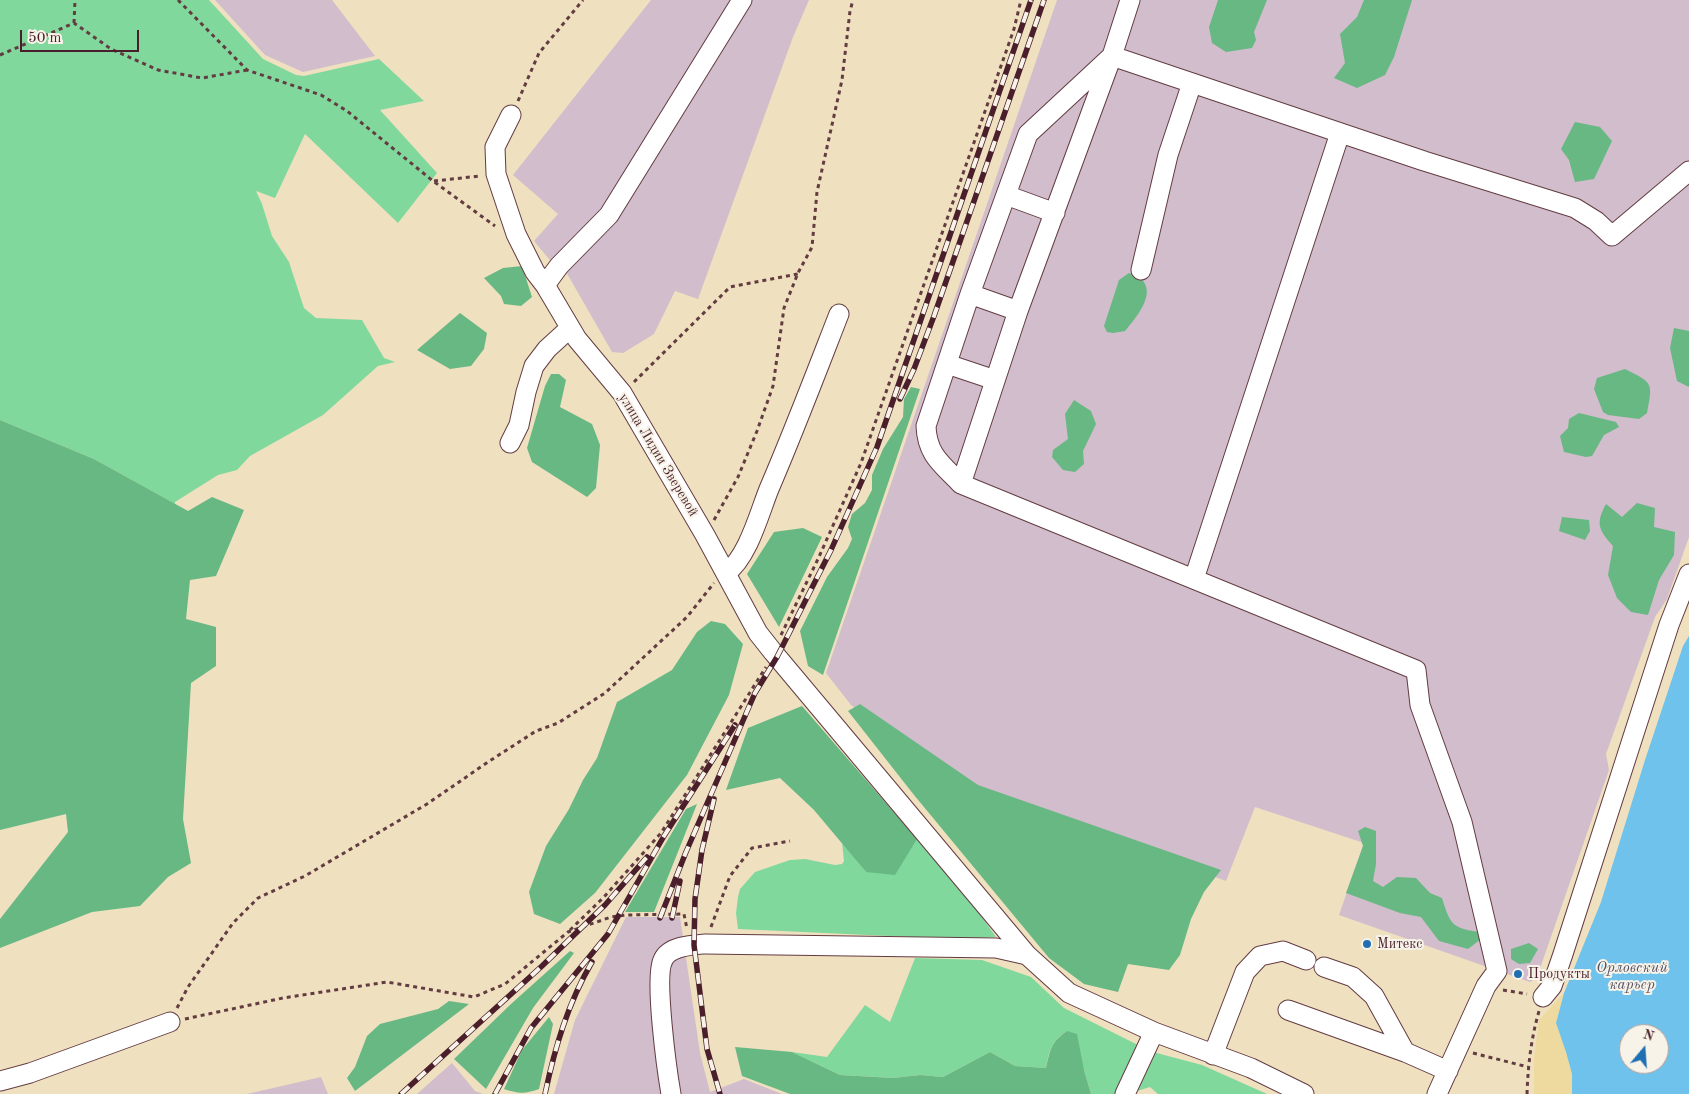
<!DOCTYPE html>
<html>
<head>
<meta charset="utf-8">
<style>
	body { margin:0 }
	#map { position:relative; width:1689px; height:1094px; overflow:hidden; background:#efe0c0; font-family:"Old Standard TT",serif }
	canvas { display:block }
	.north { position:absolute; left:1619px; top:1024px; width:50px; height:50px; box-sizing:border-box; background:#f7f3e8; border:1px solid #b29e9c; border-radius:50%; rotate:18deg; font-size:14px; font-weight:700; line-height:20px; text-align:center; color:#4a1f2b }
	.north::after { content:''; display:block; margin:auto; width:18px; height:22px; background:#1f6fb2; clip-path:polygon(50% 0,100% 100%,50% 72%,0 100%) }
	.scale { position:absolute; left:20px; top:30px; width:119px; height:22px; box-sizing:border-box; border:2px solid #4a1f2b; border-top:0; padding-left:6px; font-size:15px; line-height:18px; white-space:nowrap; color:#4a1f2b; -webkit-text-stroke:4px #f7f3e8; paint-order:stroke }
</style>
</head>
<body>
<div id="map">
<canvas width="1689" height="1094"></canvas>
<div class="north">N</div>
<div class="scale">50 m</div>
</div>
<script>
const ctx = document.querySelector('canvas').getContext('2d');
ctx.lineJoin = 'round';
function fillPath(path, color) {
  ctx.fillStyle = color;
  ctx.fill(path, 'evenodd');
}
function stroke(path, color, width, dash) {
  ctx.strokeStyle = color;
  ctx.lineWidth = width;
  ctx.lineCap = dash ? 'butt' : 'round';
  ctx.setLineDash(dash || []);
  ctx.stroke(path);
}
function drawText(font, color, halo, rows, align = 'center') {
  ctx.font = font + ' "Old Standard TT",serif';
  ctx.lineWidth = 4;
  ctx.setLineDash([]);
  ctx.textBaseline = 'middle';
  ctx.strokeStyle = halo;
  ctx.fillStyle = color;
  for (const [text, x, y, turn = 0] of rows) {
    ctx.save();
    ctx.translate(x, y);
    ctx.rotate((+turn || 0) * Math.PI / 180);
    ctx.textAlign = isNaN(turn) ? turn : align;
    if (halo) ctx.strokeText(text, 0, 0);
    ctx.fillText(text, 0, 0);
    ctx.restore();
  }
}
fillPath(new Path2D(`
	M215 0H332L375 56 303 72 265 55Z
	M651 0H809L793 37 698 299 675 291 654 334 623 353 612 352 565 270 549 259 534 241 558 214 513 175Z
	M1057 0H1689V537L1667 599 1655 617 1606 754 1609 770 1537 977 1530 982 1339 915 1364 843 1255 807 1226 881 973 789 851 705 826 673Z
	M626 917H680L700 1053 710 1092 744 1079 782 1094H554L575 1020Z
	M452 1063 475 1091 483 1094H417Z
	M321 1077 328 1094H247Z`), '#d1bdcb');
fillPath(new Path2D(`
	M0 0H209L263 59 296 75 304 76 379 59 424 101 380 110 437 173 398 223 305 134 275 198 256 191 262 204 272 236 289 262 304 308 316 318 362 320 384 358 395 362 378 366 323 415 250 456 237 470 218 475 175 502V504L94 459 0 420Z
	M917 839 962 889 996 937 954 939 738 929 736 913 738 897 740 889 755 872 790 860 805 859 835 865 842 864 844 861 842 842 866 872Z
	M915 958 982 960 1031 977 1064 1008 1140 1046 1119 1094H1091L1084 1070 1067 1031C1052 1041 1049 1050 1046 1068L1015 1066 990 1052 943 1077 920 1075 893 1078 840 1075 792 1052 827 1057 865 1005 890 1022Z
	M1153 1052 1202 1065 1267 1094H1158L1150 1087 1137 1091 1136 1094H1135Z`), '#81d89d');
fillPath(new Path2D(`
	M1218 0H1267L1254 32 1256 40 1252 48 1226 52 1212 43 1209 27Z
	M1364 0H1412L1394 57 1385 75 1357 88 1334 78 1345 63 1340 34 1357 17Z
	M1575 122 1600 127 1612 141 1594 179 1575 182 1569 160 1561 149Z
	M522 266 532 297 521 306 504 304 501 296 484 278 503 268Z
	M1129 273C1132 274 1138 275 1140 278 1158 292 1136 318 1125 331L1113 333 1107 332 1104 326 1119 280Z
	M460 313 487 333 484 349 471 366 450 369 417 350Z
	M1674 328 1689 331V387L1677 381 1670 348Z
	M1625 369C1653 383 1653 382 1647 413L1639 419 1608 415 1603 412 1594 389 1597 378Z
	M551 374H559L566 380 560 407 592 424 600 445 596 488 587 497 532 462 527 448 545 386Z
	M911 387 920 389 823 675 808 666 800 631 827 577 848 548 852 539 848 527 852 514 865 503 872 490V475L883 449 903 417 904 399Z
	M1074 400 1091 411 1096 424 1083 451 1084 464 1075 472 1063 470 1052 457 1053 450 1068 439 1065 414Z
	M1579 413 1616 422 1619 427 1604 435 1592 456 1586 457 1564 452 1560 436 1568 428 1569 419Z
	M0 420 94 459 188 511 212 497 244 510 216 576 190 580 186 619 216 627V666L191 683 183 819 191 863 168 877 140 906 92 912 0 948V919L68 832 66 814 0 830Z
	M1637 503 1655 508 1654 527 1675 532 1674 555 1659 580 1648 615 1631 612 1617 598 1608 575 1613 546C1599 530 1595 524 1606 504L1622 517Z
	M1562 517 1589 520 1590 531 1585 540 1559 531Z
	M803 528 822 537 779 627 747 574 774 532Z
	M711 621 725 624 743 644 729 695 687 775 595 893 560 924 534 914 529 892 546 846 569 809 583 780 597 758 617 702 672 670 697 632Z
	M860 704 978 785 1221 870 1204 892 1191 919 1180 955 1169 970 1128 964 1118 992 1084 984 1049 958 914 795 848 711Z
	M802 706 917 839 895 875 866 872 814 810 780 778 726 790 748 728Z
	M697 804 654 912H625L686 809Z
	M1365 827 1376 831V864L1373 881 1383 887 1397 877 1416 878 1430 893 1442 898C1450 924 1452 929 1481 932V939L1468 949 1439 941 1421 917 1400 913 1346 893 1363 846 1358 831Z
	M1529 943 1538 949 1530 963 1519 964 1511 959V949Z
	M570 951 574 953 533 1008 486 1089 454 1059 511 1004Z
	M449 1001 469 1004 355 1091 347 1078 355 1067 367 1036 380 1024 438 1009Z
	M549 1017 553 1024 539 1089C524 1094 520 1094 504 1089L522 1050Z
	M1067 1031 1077 1034 1084 1070 1091 1094H790L742 1076 735 1047 792 1052 840 1075 893 1078 920 1075 943 1077 990 1052 1015 1066 1046 1068C1050 1050 1051 1042 1067 1031Z`), '#68b884');
fillPath(new Path2D(`
	M1564 993 1556 1023 1566 1052 1572 1074V1094H1534V1058L1539 1020Z`), '#eeda9e');
fillPath(new Path2D(`
	M1689 636V1094H1572V1074L1566 1052 1556 1023 1564 993 1601 902 1645 760 1683 646ZM1629 1034H1659V1064H1629Z`), '#6fc2eb');
const minor = new Path2D(`
	M1130 0 1112 56 1018 311 961 484 1416 670 1420 705 1462 822 1497 971 1486 986 1437 1094
	M511 115 495 147 496 174 516 234 535 272 545 285 577 339 622 393 705 535 758 633 773 652 1027 955 1069 993 1154 1032 1251 1068 1304 1094
	M1006 195 1055 213
	M1141 270 1168 155 1192 83
	M545 285 559 266 609 215 742 0
	M970 294 1018 311
	M947 364 995 380
	M510 443 519 425 526 392 534 366 547 349 570 328
	M961 484C942 464 927 455 926 426L970 294 1028 134 1112 56 1424 161 1575 208 1596 221 1612 236 1689 171
	M726 573C748 557 759 514 769 489 794 431 816 373 839 314
	M1194 579 1340 133
	M1324 967 1353 977 1374 996 1405 1052 1448 1071
	M1543 997 1552 986 1563 954 1669 625 1689 574
	M1288 1010 1405 1052
	M1213 1055 1245 972 1260 956 1283 951 1306 960
	M0 1081 30 1073 170 1022
	M671 1094C667 1071 654 977 663 960 669 946 692 945 705 944L996 948 1027 955
	M1125 1094 1154 1032`);
stroke(minor, '#633c41', 21);
stroke(new Path2D(`
	M178 0 247 70 321 95 347 111 433 181 495 226
	M74 23 75 0
	M0 55 74 23 111 49 158 70 202 78 247 70
	M518 101 539 53 583 0
	M434 181 480 176
	M634 382 730 287 798 274
	M714 520 738 477 757 431 773 386 784 308 798 273 812 247 817 192 842 80 850 11 853 0
	M781 635 818 559 861 463 1014 29 1021 0
	M711 927 730 876 752 848 790 841
	M570 930 604 897 661 833 766 667
	M1503 990 1527 994
	M177 1008 188 987 233 923 258 898 305 876 427 804 488 762 536 731 558 723 605 693 687 617 714 583
	M185 1019 283 998 387 982 474 997 505 984 568 932 611 917 626 915 684 914 687 929
	M1473 1053 1528 1067
	M1527 1094C1528 1065 1531 1039 1539 1011`), '#633c41', 3, [4, 4]);
stroke(minor, '#fff', 19);
const rail = new Path2D(`
	M900 399 914 369 934 316 1044 0
	M714 799 702 850 695 899 694 945 707 1049 720 1094
	M660 918 686 852 755 693 777 657 831 550 877 447 1031 0
	M672 918 680 881
	M401 1094 542 966 605 905 647 857
	M495 1094 531 1028 608 934 664 836 735 725
	M545 1094C555 1047 568 1003 592 962`);
stroke(rail, '#4a1f2b', 5.5);
stroke(rail, '#f7f3e8', 4, [11]);
for (const [x, y, r, color] of [
	[1367,944,5,"#1f6fb2"],
	[1518,974,5,"#1f6fb2"]
]) {
  const dot = new Path2D();
  dot.arc(x, y, r, 0, 2 * Math.PI);
  ctx.fillStyle = color;
  ctx.fill(dot);
  stroke(dot, '#f7f3e8', 2);
}
drawText('14px', '#4a1f2b', '#f7f3e8', [
	["улица Лидии Зверевой",658,455,59]
]);
drawText('14px', '#4a1f2b', '#f7f3e8', [
	["Митекс",1377,944],
	["Продукты",1528,974]
], 'left');
drawText('italic 15px', '#555065', '#f7f3e8', [
	["Орловский",1632,968],
	["карьер",1632,985]
]);
</script>
</body>
</html>
